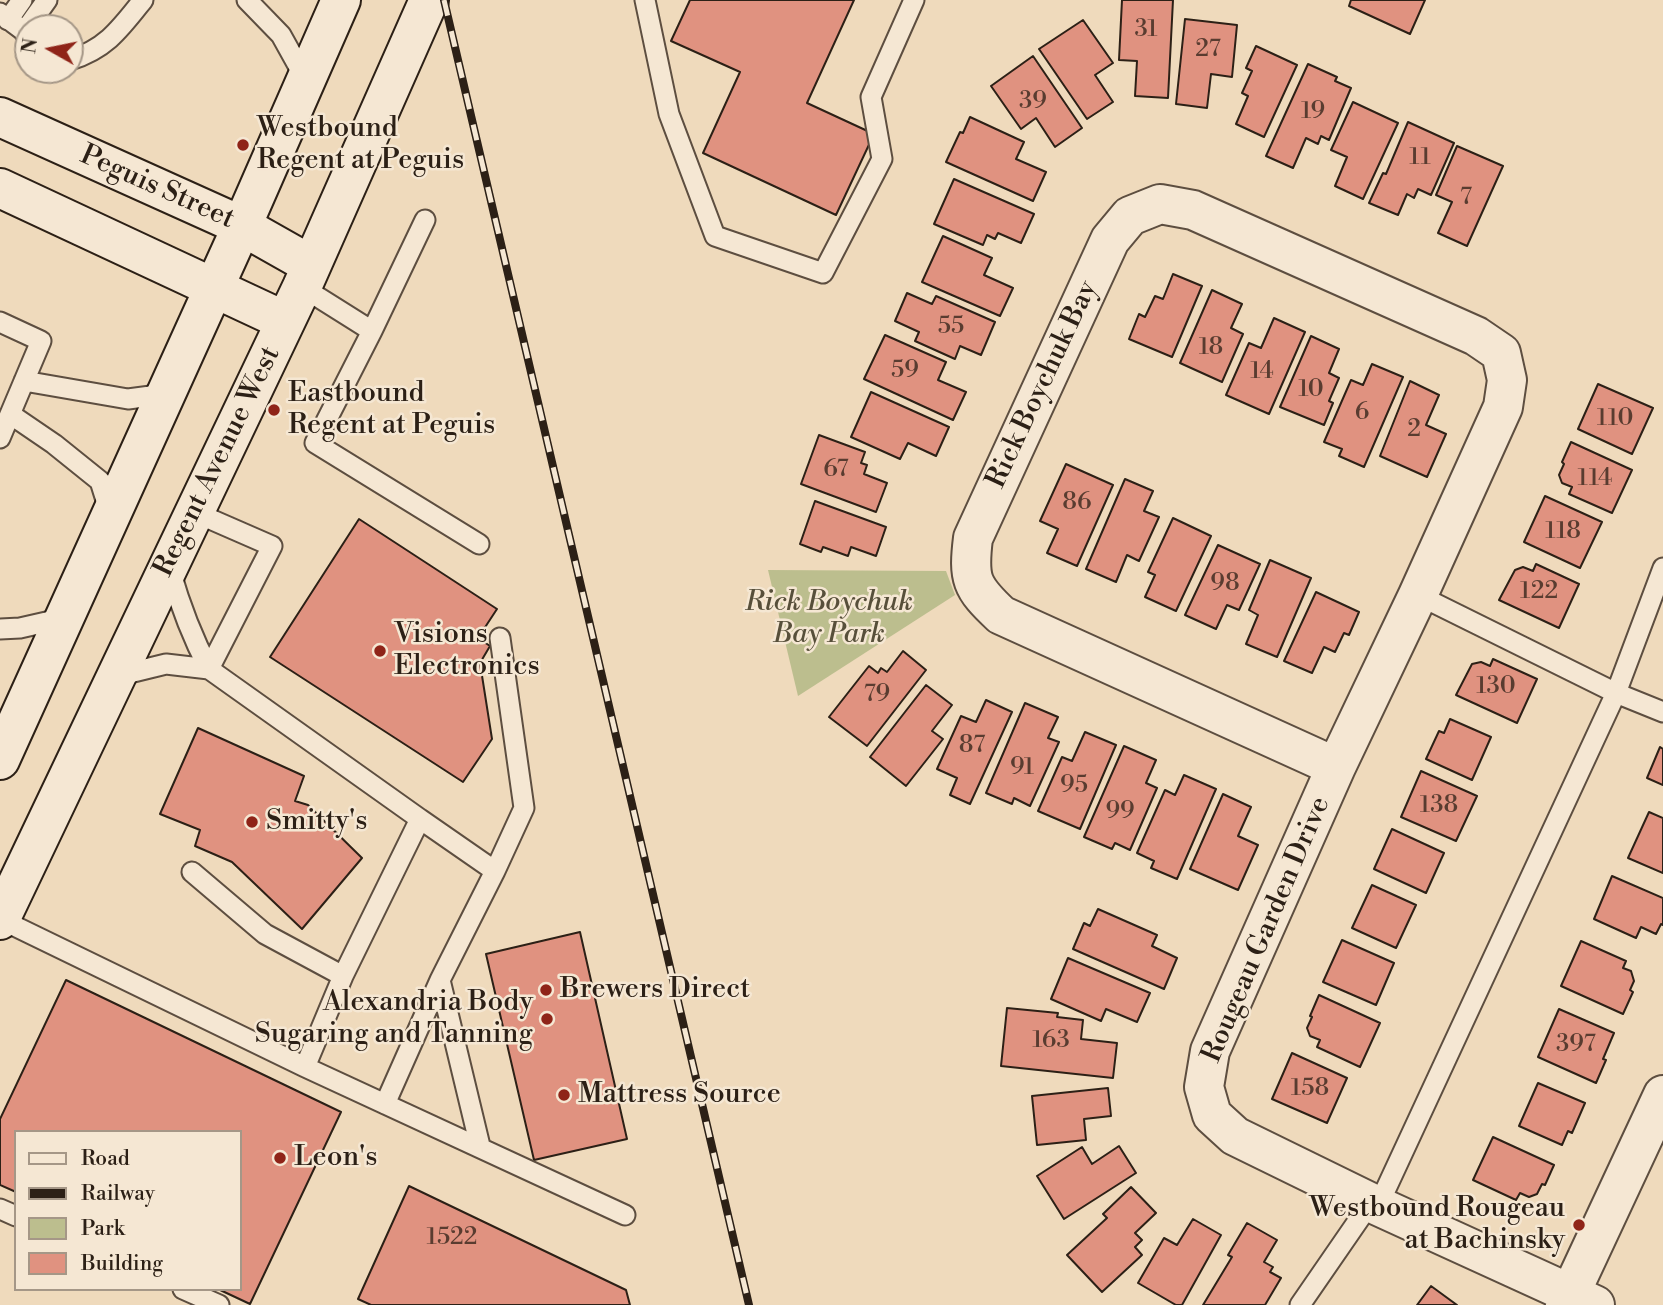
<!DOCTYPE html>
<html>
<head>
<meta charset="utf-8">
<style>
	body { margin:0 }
	#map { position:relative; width:1663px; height:1305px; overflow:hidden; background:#efdabc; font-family:"Libre Bodoni",serif }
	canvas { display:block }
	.legend { position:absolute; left:14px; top:1130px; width:228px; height:161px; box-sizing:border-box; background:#f5e7d3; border:2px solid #a59787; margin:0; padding:9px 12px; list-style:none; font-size:21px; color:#2c2016 }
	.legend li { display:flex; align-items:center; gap:14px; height:35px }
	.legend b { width:35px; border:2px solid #a59787 }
	.north { position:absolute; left:14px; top:14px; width:70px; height:70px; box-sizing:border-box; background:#f5e7d3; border:2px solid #a59787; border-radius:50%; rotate:279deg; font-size:19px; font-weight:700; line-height:28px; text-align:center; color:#2c2016 }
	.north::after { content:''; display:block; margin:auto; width:24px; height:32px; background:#8f2418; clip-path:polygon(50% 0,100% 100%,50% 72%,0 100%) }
</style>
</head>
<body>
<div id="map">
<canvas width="1663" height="1305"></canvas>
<ul class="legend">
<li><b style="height:9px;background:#f5e7d3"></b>Road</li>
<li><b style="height:9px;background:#2c2016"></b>Railway</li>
<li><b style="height:19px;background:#bcbe8e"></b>Park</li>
<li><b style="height:19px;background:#e09280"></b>Building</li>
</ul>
<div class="north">N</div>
</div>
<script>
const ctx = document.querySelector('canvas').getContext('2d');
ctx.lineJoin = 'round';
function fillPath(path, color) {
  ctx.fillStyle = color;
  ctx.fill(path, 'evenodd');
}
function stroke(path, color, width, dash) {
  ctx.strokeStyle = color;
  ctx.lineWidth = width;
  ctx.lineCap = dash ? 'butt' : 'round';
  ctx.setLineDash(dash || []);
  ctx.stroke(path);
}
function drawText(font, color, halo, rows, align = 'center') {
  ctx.font = font + ' "Libre Bodoni",serif';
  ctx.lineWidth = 5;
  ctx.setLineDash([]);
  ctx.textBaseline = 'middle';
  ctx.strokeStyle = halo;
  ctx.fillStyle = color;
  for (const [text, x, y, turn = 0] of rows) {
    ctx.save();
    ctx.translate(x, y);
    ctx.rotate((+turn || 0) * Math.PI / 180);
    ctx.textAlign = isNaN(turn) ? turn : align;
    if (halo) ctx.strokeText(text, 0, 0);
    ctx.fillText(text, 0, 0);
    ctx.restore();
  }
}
fillPath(new Path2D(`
	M768 570 946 571 955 595 798 696Z`), '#bcbe8e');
const building = new Path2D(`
	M690 0H854L807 103 874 134 836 215 703 153 740 72 671 41Z
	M1122 0H1173L1168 98 1135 96 1137 61 1119 60Z
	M1351 0H1425L1410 34 1349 6Z
	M1185 19 1237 25 1232 77 1211 74 1207 108 1176 104Z
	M1083 20 1113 63 1095 75 1113 102 1087 119 1039 49Z
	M1256 46 1297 65 1264 137 1236 124 1248 96 1242 93 1252 71 1246 68Z
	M1033 56 1082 128 1055 147 1036 118 1021 129 991 86Z
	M1308 64 1337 77 1335 81 1351 88 1329 140 1321 136 1318 144 1306 138 1293 168 1266 156Z
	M1353 102 1398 123 1363 199 1335 186 1347 157 1331 150Z
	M970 117 1024 142 1016 159 1046 172 1033 201 946 162 960 132 963 133Z
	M1408 122 1454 143 1431 195 1418 189 1414 198 1407 194 1398 215 1369 203 1383 173 1386 174Z
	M1457 146 1503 166 1467 246 1438 233 1452 202 1436 195Z
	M954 179 1034 214 1021 243 998 233 995 239 987 235 983 245 934 224Z
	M943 236 992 258 984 275 1013 288 1000 316 922 282Z
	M1173 274 1202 286 1172 357 1129 339 1139 314 1145 317 1155 296 1163 299Z
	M1212 290 1242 304 1231 328 1243 334 1222 382 1180 363Z
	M907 293 932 304 936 296 995 322 981 355 960 346 955 359 915 341 919 332 895 321Z
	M1274 318 1305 332 1269 414 1226 395 1249 343 1261 348Z
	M885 335 946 362 938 380 966 392 953 420 864 379Z
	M1311 336 1339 349 1329 373 1339 378 1329 401 1333 403 1324 425 1280 407Z
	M1372 364 1403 377 1364 467 1339 456 1342 449 1324 442 1351 380 1363 385Z
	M1410 381 1439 395 1426 425 1446 434 1427 477 1380 456Z
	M1598 384 1653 408 1632 454 1578 429Z
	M871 392 949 427 936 456 908 443 900 459 851 437Z
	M819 435 865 452 861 463 867 465 864 474 887 483 876 512 801 484Z
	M1571 442 1632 470 1612 513 1569 494 1572 487 1562 483 1559 475 1564 464 1562 462Z
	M1066 464 1113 485 1077 566 1047 553 1058 529 1040 521Z
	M1125 479 1153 491 1144 511 1159 517 1139 561 1127 555 1116 582 1086 569Z
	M1545 496 1602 522 1580 568 1524 542Z
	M815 501 886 527 876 556 851 547 848 556 823 547 821 552 800 544Z
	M1173 518 1211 536 1176 611 1145 597 1155 575 1148 572Z
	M359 519 497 609 478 638 490 646 480 663 492 739 463 782 270 657Z
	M1218 545 1260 564 1239 610 1227 605 1216 629 1185 615Z
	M1270 560 1311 578 1277 657 1246 644 1258 615 1249 610Z
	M1536 564 1579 584 1559 628 1499 600 1515 570 1523 567 1533 571Z
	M1316 592 1359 612 1349 635 1344 633 1335 652 1324 647 1312 673 1284 661Z
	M903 651 926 670 867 746 829 717 869 666 878 673 881 668 887 672Z
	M1493 659 1537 679 1517 723 1456 695 1472 664 1481 662 1490 666Z
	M926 685 952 705 932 731 943 739 906 786 870 757Z
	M986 700 1012 712 970 804 950 795 957 778 937 769 961 716 976 722Z
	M1025 703 1058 717 1048 738 1059 742 1030 806 1014 798 1012 804 986 793Z
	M1450 719 1491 737 1472 780 1426 759 1439 731 1444 733Z
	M198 728 304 776 295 801 308 805 362 858 302 929 232 862 195 846 200 830 160 814Z
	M1085 732 1116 745 1080 829 1038 811 1062 757 1072 761Z
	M1124 746 1156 760 1146 783 1157 788 1130 850 1115 843 1112 849 1084 837Z
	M1660 747 1663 749V785L1647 778Z
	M1421 771 1477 796 1456 841 1401 817Z
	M1184 775 1216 789 1177 879 1151 868 1154 861 1137 853 1165 790 1175 795Z
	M1223 794 1251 807 1238 836 1258 845 1238 890 1190 869Z
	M1649 812 1663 818V873L1628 858Z
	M1392 829 1444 853 1426 893 1374 869Z
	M1612 876 1663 898V925L1661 924 1656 934 1641 927 1636 938 1594 919Z
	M1372 885 1416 905 1396 948 1352 928Z
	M1098 909 1157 935 1152 946 1177 958 1164 989 1073 949 1084 923 1090 926Z
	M580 932 627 1139 534 1160 486 954Z
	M1342 940 1394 963 1376 1005 1323 982Z
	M1581 941 1626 961 1623 968 1631 971 1634 981 1630 990 1633 992 1623 1014 1561 986Z
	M1068 958 1150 993 1137 1022 1106 1009 1101 1021 1051 999Z
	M66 980 341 1112 250 1304 218 1289H240V1132H16V1192L0 1185V1119Z
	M1319 995 1380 1023 1360 1067 1317 1047 1320 1040 1310 1036 1307 1028 1312 1017 1310 1016Z
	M1007 1008 1058 1013 1057 1017 1083 1020 1081 1039 1117 1043 1113 1078 1001 1066Z
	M1559 1009 1614 1033 1603 1059 1606 1060 1596 1083 1538 1057Z
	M1292 1053 1347 1078 1327 1123 1272 1099Z
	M1538 1083 1585 1103 1572 1133 1568 1131 1562 1145 1519 1126Z
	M1108 1088 1111 1116 1084 1119 1086 1140 1037 1145 1032 1096Z
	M1493 1137 1554 1165 1545 1185 1542 1184 1537 1194 1529 1197 1520 1193 1516 1200 1473 1180Z
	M1119 1146 1136 1173 1064 1219 1037 1176 1082 1147 1092 1164Z
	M409 1186 626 1290 630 1305H371L358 1299Z
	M1131 1187 1156 1213 1135 1233 1142 1240 1135 1247 1142 1255 1102 1292 1067 1255 1107 1218 1103 1214Z
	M1193 1219 1221 1235 1182 1305H1176L1138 1283 1164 1238 1177 1245Z
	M1247 1223 1277 1240 1264 1262 1273 1267 1270 1272 1281 1278 1265 1305H1203L1232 1257 1228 1255Z
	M1431 1286 1457 1305H1417Z`);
fillPath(building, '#e09280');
stroke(building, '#2c2016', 2);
const lane = new Path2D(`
	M247 0 281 35 306 80
	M645 0 669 114 715 236 823 273 882 159 871 97 914 0
	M0 13 28 34
	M8 20 22 0
	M24 32 47 0
	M70 60C106 49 120 29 143 0
	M302 287 372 331 315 443 479 544
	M0 322 41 341 0 438
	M372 331 425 220
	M24 381 128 399 166 394
	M10 414 54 444 100 481 110 513
	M194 512 272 546 209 669 420 819 343 976 305 1067
	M170 570C180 605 192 637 209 669
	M1418 595 1616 693 1663 712
	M0 629 20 628 64 618
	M117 676 166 664 209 669
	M495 871 524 808 500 638
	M192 872 265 934 343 976
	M0 919 305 1067 625 1215
	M440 980 480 1146
	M385 1104 440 980 495 871 420 819
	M1378 1206 1616 693 1663 568
	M0 1209 16 1216
	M183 1289 219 1305
	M1300 1305 1371 1202`);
const street = new Path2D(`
	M1336 767 1001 615C971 587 968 579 973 538L1110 240 1130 216 1160 204 1193 210 1476 336 1501 353 1507 380 1503 407 1418 595 1336 767 1210 1051 1204 1087 1212 1115 1235 1136 1378 1206 1595 1305
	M1565 1305 1663 1095`);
const secondary = new Path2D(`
	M0 117 242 226 311 265
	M0 188 285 321
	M0 760 242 226 341 0
	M0 920 302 287 429 0`);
stroke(lane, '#5d4e40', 23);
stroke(street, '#5d4e40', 42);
stroke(secondary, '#2c2016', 42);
stroke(lane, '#f5e7d3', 19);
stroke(street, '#f5e7d3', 38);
stroke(secondary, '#f5e7d3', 38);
const rail = new Path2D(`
	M444 0 749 1305`);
stroke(rail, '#2c2016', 8);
stroke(rail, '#f5e7d3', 5, [16]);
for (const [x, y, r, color] of [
	[243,145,7,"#8f2418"],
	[274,410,7,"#8f2418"],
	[380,651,7,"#8f2418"],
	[252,822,7,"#8f2418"],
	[546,990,7,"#8f2418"],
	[547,1019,7,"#8f2418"],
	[564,1095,7,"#8f2418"],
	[280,1158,7,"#8f2418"],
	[1579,1225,7,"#8f2418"]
]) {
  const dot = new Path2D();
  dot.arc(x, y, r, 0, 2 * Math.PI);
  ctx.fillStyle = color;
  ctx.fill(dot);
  stroke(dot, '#f5e7d3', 2.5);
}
drawText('24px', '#593c30', null, [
	["31",1146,30],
	["27",1208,50],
	["39",1033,102],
	["19",1313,112],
	["11",1420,158],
	["7",1466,198],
	["55",951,327],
	["18",1211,348],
	["59",905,371],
	["14",1262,372],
	["10",1311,390],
	["6",1362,413],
	["110",1615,419],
	["2",1414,430],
	["67",836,470],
	["114",1595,479],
	["86",1077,503],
	["118",1563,532],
	["98",1225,584],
	["122",1539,592],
	["130",1496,687],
	["79",877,695],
	["87",972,746],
	["91",1022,768],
	["95",1074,786],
	["138",1439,806],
	["99",1120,812],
	["163",1051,1041],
	["397",1576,1045],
	["158",1310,1089],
	["1522",452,1238]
]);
drawText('28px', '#2c2016', '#f5e7d3', [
	["Westbound",257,129],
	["Regent at Peguis",257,161],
	["Eastbound",288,394],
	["Regent at Peguis",288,426],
	["Visions",394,635],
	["Electronics",394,667],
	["Smitty's",266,822],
	["Brewers Direct",560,990],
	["Alexandria Body",533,1003,"right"],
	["Sugaring and Tanning",533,1035,"right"],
	["Mattress Source",578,1095],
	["Leon's",294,1158],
	["Westbound Rougeau",1565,1209,"right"],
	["at Bachinsky",1565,1241,"right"]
], 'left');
drawText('28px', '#2c2016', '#f5e7d3', [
	["Peguis Street",157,188,24],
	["Rick Boychuk Bay",1043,385,-65],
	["Regent Avenue West",218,462,-64],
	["Rougeau Garden Drive",1267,930,-67]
]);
drawText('italic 28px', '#574f3a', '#f5e7d3', [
	["Rick Boychuk",829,603],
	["Bay Park",829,635]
]);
</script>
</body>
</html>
